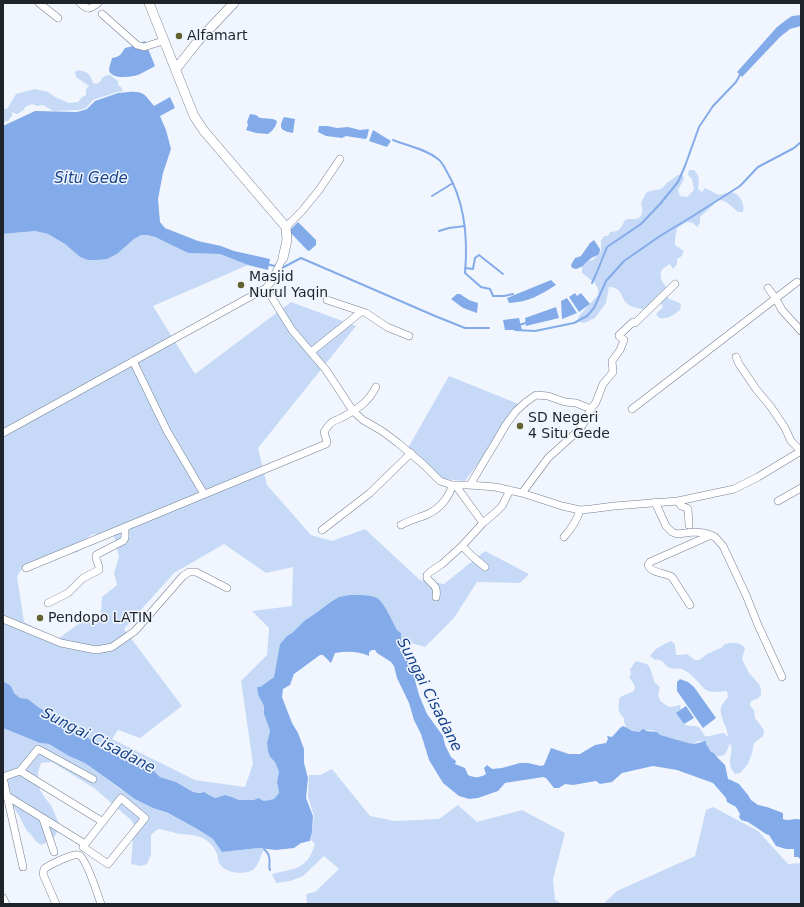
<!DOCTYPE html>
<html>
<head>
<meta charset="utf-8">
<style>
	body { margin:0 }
	#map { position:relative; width:804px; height:907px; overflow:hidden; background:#f1f6fe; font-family:"DejaVu Sans",sans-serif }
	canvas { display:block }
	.frame { position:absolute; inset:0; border:4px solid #1f242b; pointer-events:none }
</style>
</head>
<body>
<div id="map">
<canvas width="804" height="907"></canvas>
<div class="frame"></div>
</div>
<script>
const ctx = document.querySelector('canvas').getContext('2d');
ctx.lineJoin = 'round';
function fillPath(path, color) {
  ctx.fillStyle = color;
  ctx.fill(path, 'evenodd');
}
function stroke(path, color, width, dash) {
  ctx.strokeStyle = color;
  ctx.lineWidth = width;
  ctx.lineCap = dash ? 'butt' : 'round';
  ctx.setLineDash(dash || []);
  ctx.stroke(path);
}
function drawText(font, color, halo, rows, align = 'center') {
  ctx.font = font + ' "DejaVu Sans",sans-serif';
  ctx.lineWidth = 3;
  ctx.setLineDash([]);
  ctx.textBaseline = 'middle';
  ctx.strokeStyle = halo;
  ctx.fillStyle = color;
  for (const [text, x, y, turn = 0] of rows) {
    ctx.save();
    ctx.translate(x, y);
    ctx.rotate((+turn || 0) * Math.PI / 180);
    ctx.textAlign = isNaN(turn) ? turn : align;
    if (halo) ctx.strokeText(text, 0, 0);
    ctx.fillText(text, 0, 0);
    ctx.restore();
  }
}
fillPath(new Path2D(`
	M78 70C87 72 90 73 93 83L96 84 100 82C102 77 105 75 110 75L118 81V85L121 87 123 91 117 92 93 100 86 108 79 110 53 111 43 105 37 106 32 104 25 107 24 110 17 114 12 112V116L10 118 8 121 3 122V109H7L16 94 35 89 48 92 55 97 69 103 78 102 82 97 86 95V89L89 86 76 77 75 72Z
	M689 170H694C700 176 699 182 698 189L702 192 705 188 719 195 730 192 735 193C741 198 745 204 743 212H738C730 205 726 199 716 200L713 205 700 217V223L697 227 693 223 687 222 677 228 675 240V245L684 251 682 256 677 259V264L673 269 670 264C668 265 663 268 662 270 658 276 663 285 668 288L666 294 668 298C672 301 677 301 681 304L680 310C672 316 669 319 659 318L656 314 663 307 660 302 648 310C642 309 634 308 629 305 619 299 625 288 609 287L606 303 595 318 584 323 577 321 579 316 598 295V289L595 283 582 273V267L588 261 593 260 601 251V241L604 236H608L610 232C620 232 621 228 625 220 630 218 630 220 634 219 644 219 643 209 641 203L646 193 650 191 661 189 668 182 678 175 682 174 684 179 678 190 680 196 687 197 694 190 692 179 688 175Z
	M35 231 48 234 65 244 80 257 88 260 107 259 117 254 134 239 141 235H147L155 237 188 253 220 254 248 265 153 306 195 374 291 302 356 326 258 448 267 485 311 535 332 541 365 529 420 580 444 584 485 551 529 574 520 583 477 582 454 618 425 647 401 640V633L397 630 367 595H349L339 597 332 601 313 615 304 621 292 633 287 636 280 644 274 677 260 687H257L264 706V714L270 731 267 743 270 757 275 762 279 772 277 782 279 794 274 799 264 801 258 798 254 800H239L232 797 225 795 215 798 207 793 193 792 176 782 160 777 154 771 147 767H142L136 762 127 753 120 751H114L106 748 85 737 75 731 65 722 38 707 28 699 20 698 14 693 11 686 3 681V234ZM93 534 114 536 119 557 114 573 117 585 102 597 101 614 97 624 85 619 58 639 24 622 17 576 25 565 45 557 78 552 82 541ZM224 544 266 573 293 567 292 606 252 611 269 628 267 655 241 681 253 764 245 787 195 780 112 739 118 730 140 738 182 706 124 629 174 573Z
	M449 376 521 405 465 481 441 479 408 448Z
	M671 641 675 644 676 655H681L687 654 695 660H699L707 654 721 648 725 644C732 643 739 641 745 648L742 659 749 673 759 684 761 689V695L757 699 751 701 750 706 754 710 755 718 764 730 763 736 754 743 752 753 748 764 740 773 735 774C724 760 735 755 730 743 726 752 727 757 716 756L714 753 711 752 704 742 698 741 694 744H687L682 741H678L676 739 670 740 660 737 657 732 651 730H645L639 732H628L624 722V718C617 712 618 706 620 697L634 691 635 686 629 677 631 675 630 669 636 661 647 664 650 668 655 683 660 687C656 699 660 702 670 707L680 705 681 710 679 715 684 724C689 727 693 725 699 727L705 736C712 737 717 733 724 733L728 737C728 726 717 715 722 705 724 702 726 699 728 697L727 691C721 691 714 693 708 691 703 689 701 684 697 681 694 677 687 671 682 669 678 668 674 669 670 668 663 665 664 658 655 660L650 656C655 648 662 645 671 641Z
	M3 728 40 743 49 744 69 756 85 763 120 789 153 808 169 814 199 830 214 839 222 852 259 848 264 849C262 853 258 865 255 868 247 876 225 874 219 863 218 860 218 857 217 854 215 849 211 843 206 840 197 834 189 835 179 834 172 832 165 830 158 829L151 835V855L147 864 141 866 131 864 133 837 136 828 131 820 94 788 52 762 41 763 38 772V781L40 790 45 798 51 805 60 826 55 836 42 845C35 843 33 835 27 831 21 820 15 804 3 799Z
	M332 769 370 816 395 821 439 819 458 805 477 822 522 810 565 833 553 879 555 900 562 904H307L306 894 315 892 339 869 324 856 303 876 290 881 276 883 272 874C296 868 307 870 315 844L311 840 314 816 308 797 309 775H320Z
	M713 807 758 831 788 864 801 863V904H603L617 891 695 856 706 810Z`), '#c6daf8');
fillPath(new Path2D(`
	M801 15V26L790 29 780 37 742 77 737 72 777 27 786 20 792 16Z
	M145 41 155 66C150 69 144 72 138 75 131 77 111 80 109 70 109 67 111 62 112 58 120 57 121 54 125 48L133 46Z
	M128 92C144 91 144 94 154 106L170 97 175 108 160 116 166 130 171 149 163 173 158 199 160 222 165 228 198 241 221 246 234 251 270 259 268 270 248 265 220 254 188 253 155 237 147 235H141L134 239 117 254 107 259 97 260H88L80 257 65 244 48 234 35 231 3 234V126L35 111 77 112 87 109 95 101 118 93Z
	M250 114 256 115 260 118 273 119 277 121C276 127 273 130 268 134L256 133 246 130 248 125 247 122Z
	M284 117 295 119 293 133C281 131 278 128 284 117Z
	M319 126H327L337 128 348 127 360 130 369 129 367 138 365 139 346 136 342 138 326 136 318 132Z
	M373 130 391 141 387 147 369 141Z
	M298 222 316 240V245L309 251 307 250 289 231Z
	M594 240 600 249C600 257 594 255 589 260 583 265 585 266 576 269L572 268 571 265 575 258 581 256 590 243Z
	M551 280 556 285C540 295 529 302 509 303L507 298Z
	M575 293 577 296 581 293 590 304 579 312 569 297Z
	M457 294H460L469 300 478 303 477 313 463 308 451 299Z
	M567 298 577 313 562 319 561 301Z
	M556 307 559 318 526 326 525 318Z
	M519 318 522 330H505L503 320Z
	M349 595C357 595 369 594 377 598 384 602 393 623 397 630L401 633V640L404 648 400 649V651L403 652 407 660 410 664 412 663 413 661 417 663 419 673 423 679 424 684 419 682 417 680H415L419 695 427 714 443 736 445 745 451 757 456 761 455 764 465 768 468 775C474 778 480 778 486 774L484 768 487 765 492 769 502 768 520 763H528L541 766 544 765 551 748 569 754H580L595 745 606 743 608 739 607 736 612 737 620 728 623 726 627 728 632 731 639 732 643 729 647 731 657 732 660 735 688 743 694 744 706 741V744L711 752 714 753 716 756 725 765 728 779 731 780 739 784 748 795 751 800 758 805 767 807 783 813V819C789 822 795 817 801 820V860L798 857H794V849H786L776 846 769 835 766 834 748 822 741 820 739 817 740 814 736 807 727 802 726 798 713 783 677 770 653 766 622 773 612 782 600 784 596 781 573 785 565 784 559 788H554L546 778 543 777 505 783 498 791 478 798 469 799 459 796 443 783 429 760 421 734 414 720 409 703 397 678 394 666 391 662 377 653 375 650H372L369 652V656C358 651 347 651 335 653L331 663 323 655H320L294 674 290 685 283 689 282 697 292 723 298 733 304 749V763L308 778 306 798 313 816 312 832 310 841 301 843 294 848 276 850 259 848 222 852 213 839 199 830 168 813 153 808 135 799 85 763 69 756 49 744 40 743 3 728V681L11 686 14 693 20 698 28 699 38 707 65 722 75 731 86 737 106 748 114 751H120L127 753 136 762 142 766 147 767 154 771 160 777 176 782 193 792 200 793 204 792 215 798 225 795 232 797 239 800H254L258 798 264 801 274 799 279 793 277 782 279 772 275 762 270 757 268 751 267 743 270 731 264 714V706L258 694 257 687H260L274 677 280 644 287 636 292 633 304 621 313 615 332 601 339 597Z
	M680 679 688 682 694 687 716 718 703 728 677 691V682Z
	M686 706 694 718 684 724 676 713Z`), '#84abe9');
stroke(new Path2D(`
	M393 140C408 146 426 149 438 159 442 162 445 168 447 172 465 202 468 239 465 273L481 287 490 289 493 296H504L513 294
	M432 196 453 183
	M439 231 449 228 465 226
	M267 264 282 268 301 258 435 316 465 328H489
	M465 268 473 269 475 258 479 255 503 274
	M592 283 597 272 607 247 641 224 660 204 678 182 685 166 699 127 713 106 736 82 741 73
	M519 325 529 322
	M515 330 535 331 574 323 587 316 594 308 606 281 624 261 660 236 693 216 740 186 758 167 794 148 801 142
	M264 849C266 851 269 854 269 857 271 862 268 866 270 870`), '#84abe9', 2);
const street = new Path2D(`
	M39 3 58 18
	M80 3C88 10 89 10 98 3
	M102 14 137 45 144 47 163 41
	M286 227 302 211 319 190 340 159
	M266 288 292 330 326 370 353 411 363 420 382 431 398 443 424 465 440 481 452 485H470L495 487 522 493 562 506 580 510 591 509 614 506 678 501 734 489 758 477 801 451
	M768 288 776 299 782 310 801 331
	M327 300 366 313 387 327 409 336
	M311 352 361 312
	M736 357 739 364 756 389 771 407 785 428 791 441 801 451
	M133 361 167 431 204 494
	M632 409 797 282
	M3 433 266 288 271 282 283 258
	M470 485 486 458 497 440 505 426 516 411 526 402 536 395 548 396 565 402 576 403 591 409
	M456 486 483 523
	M522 493 548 458 579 430 585 421 587 416 591 409 596 402 603 384 613 372 612 361 620 350 624 340 619 336V335L633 322 635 323 675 284
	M678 501 681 506 687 508 688 509 689 525
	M778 501 801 488
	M655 502 666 526 672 532 677 534 694 532 705 533 715 537 723 546 746 595 758 625 782 677
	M401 525C410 520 419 518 428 514 439 509 450 497 452 485
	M322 530 370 493 411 453
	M564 537C571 529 577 521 580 510
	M462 546 472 556 485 567
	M26 568 326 444 327 442 324 432C326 429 328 426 330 424 332 421 337 420 341 418 356 410 368 403 376 387
	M436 597C438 585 433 586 427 578V575L430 572 442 564 462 546 483 523 496 512 502 506 510 490
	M48 603 68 593 83 578 99 570C100 565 95 560 96 555L123 541 125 538V527
	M690 605 672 577C664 572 652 574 648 565L650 562 711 535
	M3 619 61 643 96 650 112 647 135 631 183 576 189 572H196L227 588
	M20 771 38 749 93 779
	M3 777 20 771 103 822
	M3 777 7 796 85 844
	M7 796 23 867
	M121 798 145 818 108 864 83 847Z
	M43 819 54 852
	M3 898 6 904
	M56 904 43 874 44 869C49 865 73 853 79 855 86 858 98 895 101 904`);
const secondary = new Path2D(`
	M149 3 194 116 204 131 286 227 287 240 283 258
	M176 69 198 41 234 3`);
stroke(street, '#757f91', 8);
stroke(secondary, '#757f91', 10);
stroke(street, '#fff', 7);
stroke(secondary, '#fff', 9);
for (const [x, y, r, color] of [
	[179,36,4,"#61622f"],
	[241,285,4,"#61622f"],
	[520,426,4,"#61622f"],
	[40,618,4,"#61622f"]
]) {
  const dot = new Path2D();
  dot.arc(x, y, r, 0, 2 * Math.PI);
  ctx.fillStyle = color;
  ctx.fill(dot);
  stroke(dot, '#f1f6fe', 1.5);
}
drawText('14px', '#1f242b', '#f1f6fe', [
	["Alfamart",187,36],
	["Masjid",249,277],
	["Nurul Yaqin",249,293],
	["SD Negeri",528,418],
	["4 Situ Gede",528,434],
	["Pendopo LATIN",48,618]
], 'left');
drawText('italic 15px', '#16428b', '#f1f6fe', [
	["Situ Gede",91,179],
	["Sungai Cisadane",429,695,63],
	["Sungai Cisadane",98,741,27]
]);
</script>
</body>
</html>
